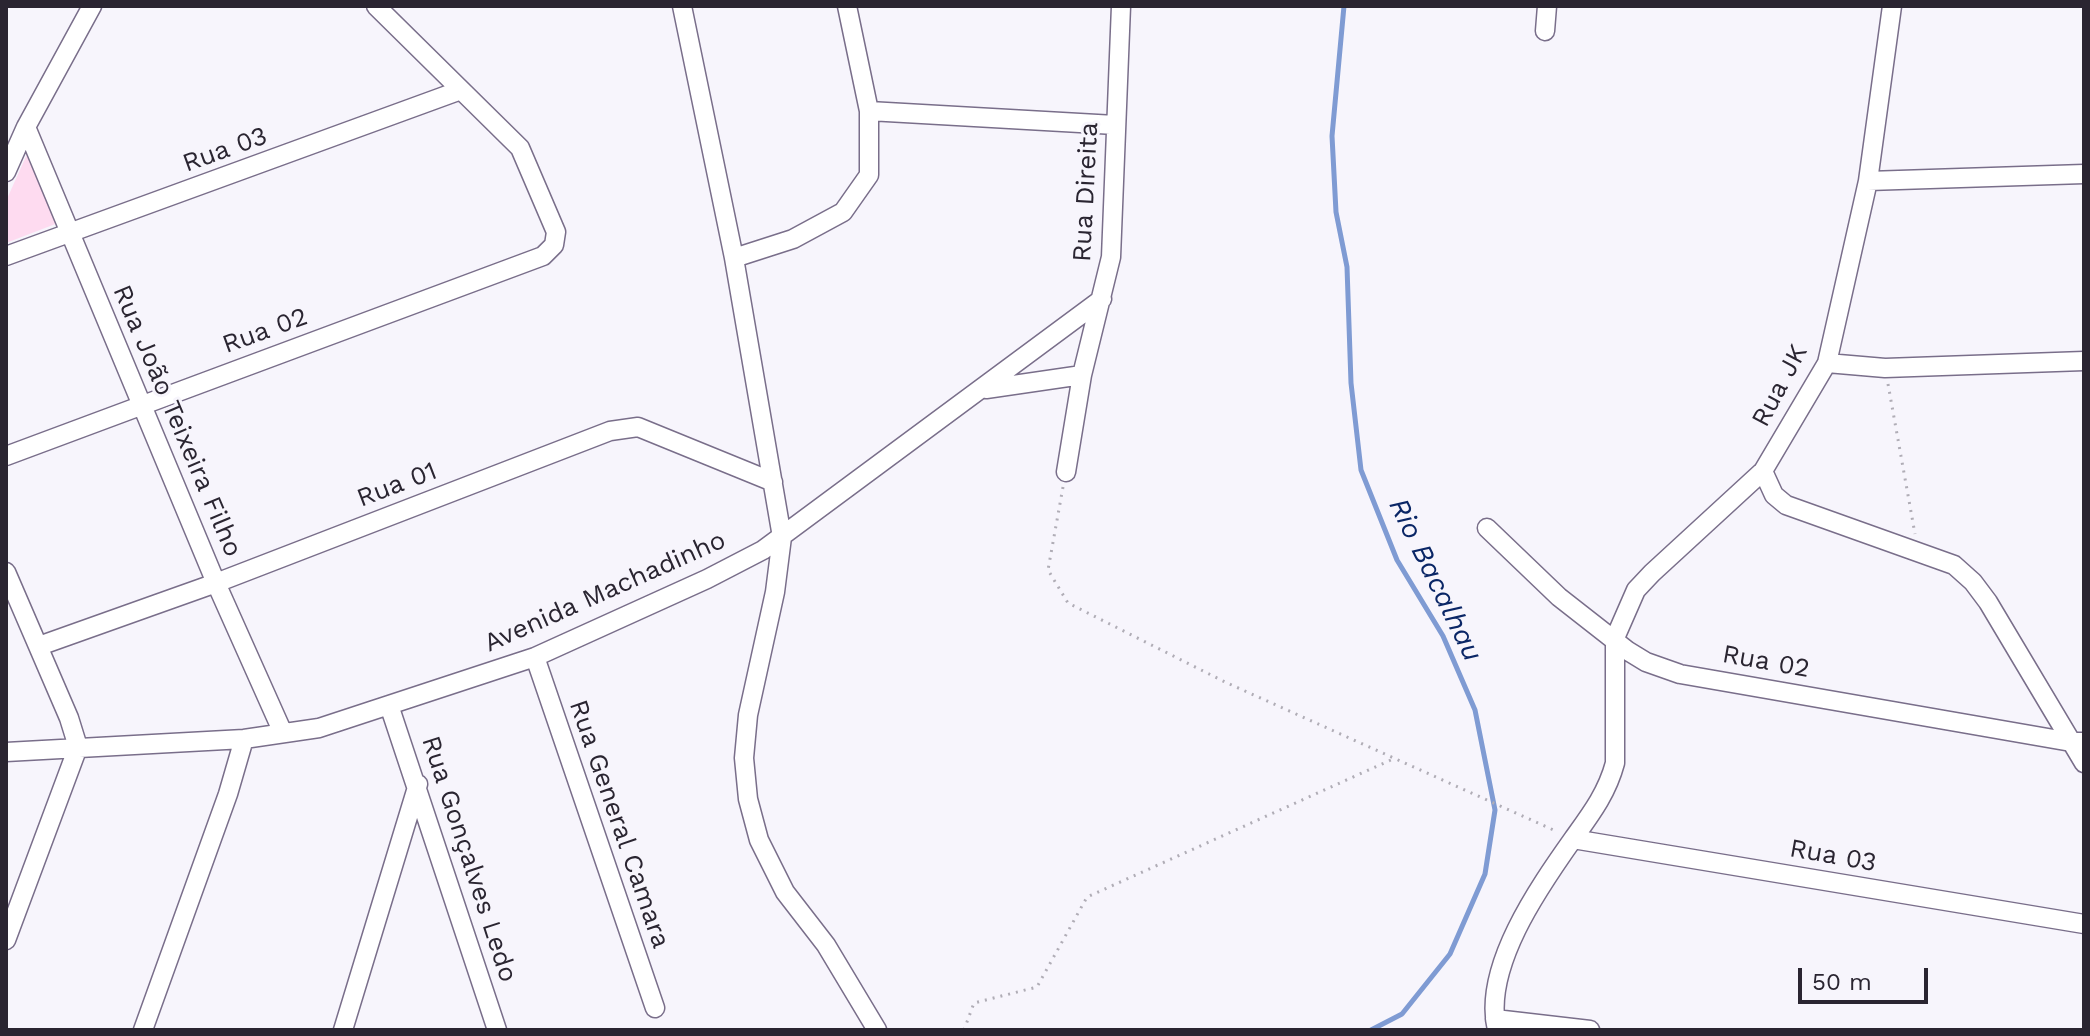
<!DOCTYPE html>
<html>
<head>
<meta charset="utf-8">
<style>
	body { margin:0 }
	#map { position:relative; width:2090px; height:1036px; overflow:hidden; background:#f7f5fc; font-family:"Work Sans",sans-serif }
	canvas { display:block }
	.frame { position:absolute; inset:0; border:8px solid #2a2531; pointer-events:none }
	.scale { position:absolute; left:1798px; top:968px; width:130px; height:36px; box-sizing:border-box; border:4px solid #2a2531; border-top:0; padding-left:10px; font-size:24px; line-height:28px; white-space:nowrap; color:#2a2531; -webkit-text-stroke:6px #f7f5fc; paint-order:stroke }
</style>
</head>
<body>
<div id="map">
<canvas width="2090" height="1036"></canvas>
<div class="frame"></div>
<div class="scale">50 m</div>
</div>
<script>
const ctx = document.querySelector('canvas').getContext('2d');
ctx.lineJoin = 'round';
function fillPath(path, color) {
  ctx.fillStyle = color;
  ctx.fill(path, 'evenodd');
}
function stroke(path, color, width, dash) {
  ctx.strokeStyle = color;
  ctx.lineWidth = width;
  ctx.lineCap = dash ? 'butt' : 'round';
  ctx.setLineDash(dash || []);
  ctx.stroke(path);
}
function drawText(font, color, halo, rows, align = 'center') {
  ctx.font = font + ' "Work Sans",sans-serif';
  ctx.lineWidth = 6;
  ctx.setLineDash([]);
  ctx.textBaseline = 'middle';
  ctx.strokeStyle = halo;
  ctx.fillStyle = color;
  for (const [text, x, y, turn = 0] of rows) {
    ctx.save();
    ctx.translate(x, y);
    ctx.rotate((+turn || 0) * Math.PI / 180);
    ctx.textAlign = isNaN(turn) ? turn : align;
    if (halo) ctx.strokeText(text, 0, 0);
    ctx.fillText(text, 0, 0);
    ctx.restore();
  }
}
fillPath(new Path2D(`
	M28 152 58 223 6 243V201Z`), '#fedbf0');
stroke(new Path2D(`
	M1344 6 1332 136 1336 212 1347 267 1351 383 1361 470 1397 560 1443 636 1475 710 1495 810 1485 874 1450 954 1402 1014 1371 1030`), '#7f9bd3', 5);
const minor = new Path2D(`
	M682 6 734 258 782 537 775 592 748 715 744 758 748 799 759 840 785 892 826 945 877 1030
	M1545 31 1547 6
	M869 111 1115 125
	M26 127 216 583 283 733
	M6 172 26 127 92 6
	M1868 181 2084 174
	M6 256 461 90
	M734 258 793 239 843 212 869 175V111L847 6
	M1827 363 1885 368 2084 361
	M986 389 1082 375
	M6 456 543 256 554 245 556 232 520 148 376 6
	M1763 471 1774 495 1786 505 1954 565 1973 582 1988 602 2084 763
	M1066 472 1082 375 1111 257 1121 6
	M1487 528 1559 597 1628 651 1646 662 1680 674 2071 742H2084
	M6 572 69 718 78 747 6 940
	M39 646 216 583 610 431 638 427 773 482
	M535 657 655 1008
	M389 705 497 1030
	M6 752 244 739 319 728 535 657 707 579 763 550 1102 299
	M1573 839 2084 924
	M1495 1019 1590 1030
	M143 1030 228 794 244 739
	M343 1030 418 784
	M1497 1030C1482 968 1539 887 1573 839 1591 814 1607 793 1615 763V638L1636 590 1652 573 1763 471 1827 363 1868 181 1892 6`);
stroke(minor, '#796e8a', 21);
stroke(new Path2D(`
	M1888 384 1915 534
	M1063 487 1048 570 1068 603 1225 682 1558 832
	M964 1030 974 1003 1037 987 1087 897 1393 759`), '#b0adb6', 3, [2, 6]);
stroke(minor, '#fff', 18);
drawText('26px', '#2a2531', '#f7f5fc', [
	["Rua 03",225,150,-20],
	["Rua Direita",1086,192,-87],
	["Rua 02",265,331,-20],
	["Rua JK",1780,386,-62],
	["Rua João Teixeira Filho",177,421,67],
	["Rua 01",397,485,-21],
	["Avenida Machadinho",605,592,-24],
	["Rua 02",1766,662,10],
	["Rua General Camara",619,824,71],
	["Rua 03",1833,856,10],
	["Rua Gonçalves Ledo",469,859,72]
]);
drawText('italic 28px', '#0a2666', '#f7f5fc', [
	["Rio Bacalhau",1435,580,64]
]);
</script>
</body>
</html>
